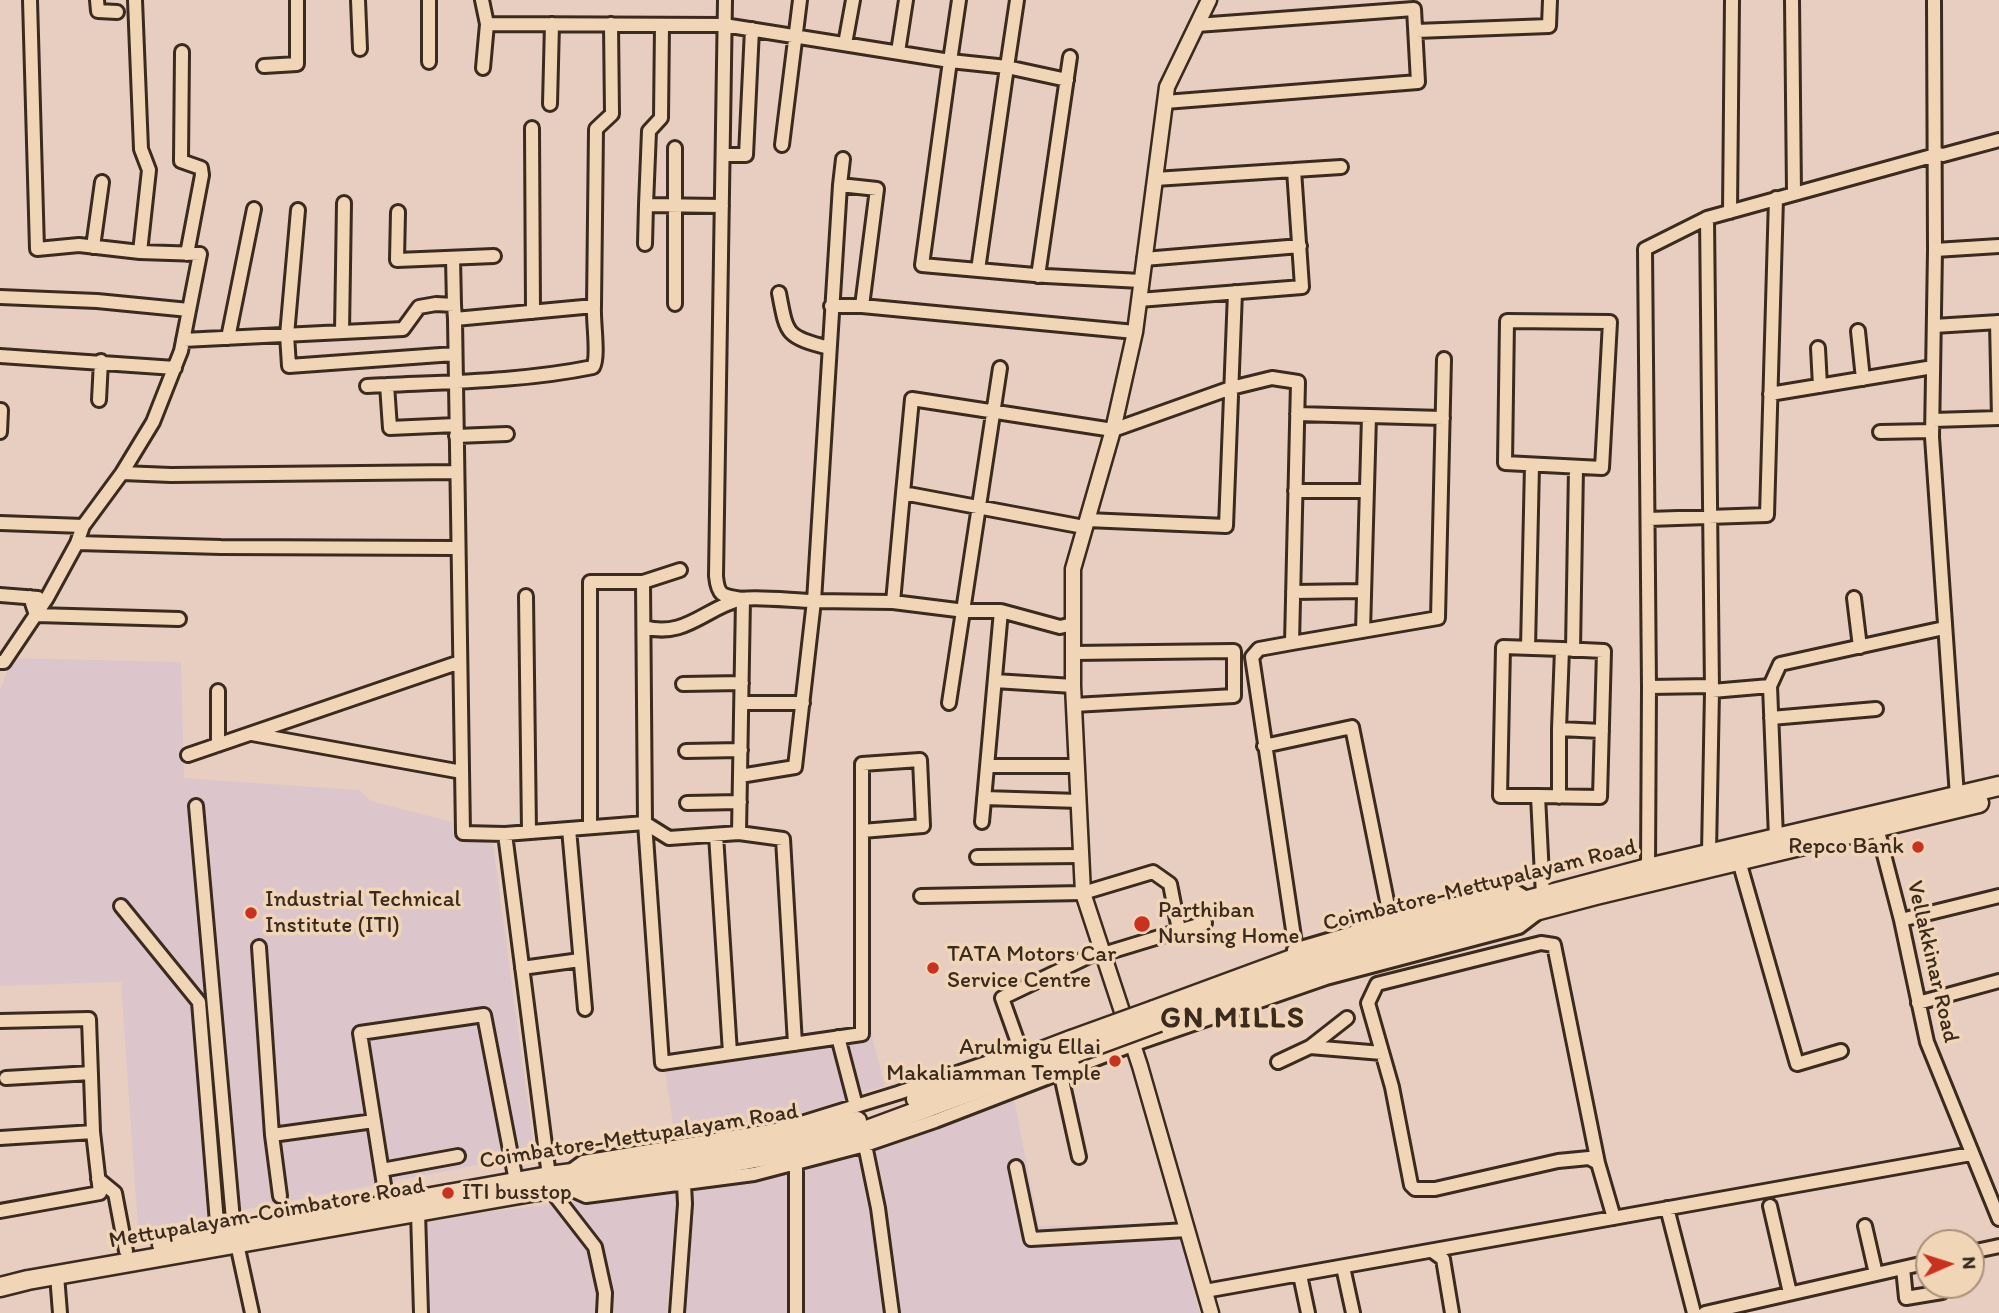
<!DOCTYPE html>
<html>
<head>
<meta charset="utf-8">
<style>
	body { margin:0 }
	#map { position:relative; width:1999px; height:1313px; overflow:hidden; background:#e8cec0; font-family:Itim,sans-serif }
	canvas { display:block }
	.north { position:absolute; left:1915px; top:1229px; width:70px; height:70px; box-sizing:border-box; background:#f1d5b7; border:2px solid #a8917a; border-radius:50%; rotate:87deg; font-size:19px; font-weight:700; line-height:28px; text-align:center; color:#3b2a1e }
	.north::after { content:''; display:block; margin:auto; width:24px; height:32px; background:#c8321e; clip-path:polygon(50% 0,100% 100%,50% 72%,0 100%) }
</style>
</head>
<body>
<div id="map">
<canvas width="1999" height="1313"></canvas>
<div class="north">N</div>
</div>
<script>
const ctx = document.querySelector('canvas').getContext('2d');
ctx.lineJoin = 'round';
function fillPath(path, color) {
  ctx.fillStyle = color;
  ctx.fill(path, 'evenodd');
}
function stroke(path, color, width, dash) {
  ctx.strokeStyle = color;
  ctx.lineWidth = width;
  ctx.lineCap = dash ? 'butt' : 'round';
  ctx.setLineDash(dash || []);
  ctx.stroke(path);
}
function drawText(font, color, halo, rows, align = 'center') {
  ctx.font = font + ' Itim,sans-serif';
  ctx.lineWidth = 7;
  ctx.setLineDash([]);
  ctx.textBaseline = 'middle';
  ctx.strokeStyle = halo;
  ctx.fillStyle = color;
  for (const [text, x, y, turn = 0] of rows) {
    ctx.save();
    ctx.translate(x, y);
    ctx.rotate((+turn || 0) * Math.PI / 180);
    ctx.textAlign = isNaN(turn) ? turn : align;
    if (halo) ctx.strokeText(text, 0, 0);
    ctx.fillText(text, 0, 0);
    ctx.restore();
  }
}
fillPath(new Path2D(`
	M12 658 181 662 184 778 359 790 371 801 452 822 453 833 493 844 535 1154 138 1230 121 982 0 986V691Z
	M871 1032 885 1086 859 1093 844 1040Z
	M835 1041 850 1098 777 1121 675 1136 664 1066Z
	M1013 1094 1039 1226 1176 1223 1200 1313H683L690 1189 874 1145Z
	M677 1189 667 1313H423L422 1220Z`), '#ddc6cb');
const minor = new Path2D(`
	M30 0 37 249 79 245 140 252
	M97 0 98 11 117 12
	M358 0 360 49
	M429 0V62
	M482 0 487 24 724 25 950 61 922 265 1046 276 1141 281
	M959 0 950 61 1007 67 978 270
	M1017 0 1007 67 1067 80
	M1792 0 1794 193
	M1934 0 1935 250 1932 437 1957 796
	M662 25 661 118 649 131 646 205 722 206
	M1416 31 1549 26 1550 0
	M845 44 853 0
	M182 52 181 161 201 168 202 175 187 254
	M898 52 906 0
	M264 66 297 64V0
	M483 68 487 24
	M1165 102 1418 82 1414 9 1197 25
	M550 104 552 24
	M532 128 533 312
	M782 145 800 0
	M675 148V304
	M723 155H746L752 29
	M1155 179 1294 170
	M840 185 843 159
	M298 210 287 335 289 366 454 354
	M398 212 397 260 494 256
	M1730 212 1732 0
	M645 244 646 205
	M93 247 102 182
	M1935 250 1999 246
	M453 258 454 305
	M1144 259 1300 246
	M1038 276 1070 57
	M779 293C787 336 786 336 829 348
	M0 297 97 301 189 310
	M1139 300 1302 287 1294 170 1341 167
	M831 306H862
	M1507 321 1610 322 1602 468 1505 463Z
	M1934 326 1999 322
	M1858 331 1863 379
	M342 332 344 203
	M228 338 254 209
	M183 340 403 329 419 307 436 304 454 305 455 319
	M1818 348 1820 386
	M0 356 175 368
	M387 385 390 428 456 425
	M367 386C441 382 520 382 593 367 599 357 593 322 594 306
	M1770 394 1933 367
	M99 400 101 361
	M1297 414 1443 418
	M1933 420 1999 418 1997 322
	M0 432 1 410
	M1880 432 1932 431
	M456 436 507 434
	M122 473 171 475 457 472
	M1295 491H1367
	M903 493 893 602 965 611H1001L982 822
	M1648 519 1767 515 1776 198
	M1087 520 1226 526 1235 292
	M0 523 83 526
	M1084 527 903 493 912 399 1113 430 1231 388 1272 378 1298 382 1292 643 1438 618 1444 359
	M77 543 221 547 458 548
	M643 582 680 570
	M1293 592 1364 591
	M0 595 38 598
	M526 596 529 832
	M30 597 36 615 179 619
	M1854 598 1860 647
	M1001 611 1060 627 1073 624
	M644 627C685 639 706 607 742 599 757 596 797 601 814 601L840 185 877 189 862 306 1135 332
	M1363 631 1369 416
	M1292 643 1259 649 1252 657 1296 950
	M1528 648 1532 465
	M1573 650 1576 467
	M1073 653 1234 651V696L1074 705
	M0 662H4L47 598 77 543 83 526 122 473 153 422 181 351 200 254 140 252 149 170 141 149 135 0
	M995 681 1073 686
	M683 684 742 683
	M1770 686 1780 664 1944 628
	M1649 687 1712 686
	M218 691V745
	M1712 691 1770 686 1776 838
	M742 703H803
	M949 703 1000 368
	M1771 718 1876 709
	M252 734 462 772
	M1264 746 1352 727 1391 921
	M686 751 741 750
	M188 755 460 662
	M987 766H1077
	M740 776 795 767 814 601 893 602
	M1538 796H1500L1503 647 1562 649
	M1559 797V729
	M984 798 1079 801
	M687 803 740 802
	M196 806 234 1231
	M1875 820 1901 920 1927 1042 1999 1219
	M590 827V582H643L645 823 662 1063 862 1034C862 944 862 854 862 764L920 760 923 826 862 831
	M569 829 585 1009
	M739 833 783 839 795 1044
	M505 834 463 833 455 319 594 306 596 129 612 114 611 24
	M716 835 730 1053
	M1709 853 1712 691 1707 218 1939 154 1943 155 1999 140
	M977 857 1081 856
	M1739 861 1797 1064 1841 1051
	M1648 868 1649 687 1645 249 1707 218
	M921 896 1083 893 1153 872 1170 884 1179 930
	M1543 896 1538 796 1600 797 1604 651 1562 649 1559 729 1602 731
	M121 906 199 1002 218 1235
	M1901 920 1999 896
	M259 947 272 1135 280 1196
	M1294 950 1441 907 1515 891 1528 899
	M1103 954 1205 923
	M522 968 580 960
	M1918 1003 1999 981
	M0 1021 89 1019 93 1132 0 1138
	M838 1037 856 1106
	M1310 1047 1382 1053
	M1021 1051 1002 998 1102 950
	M1278 1062 1310 1047 1347 1018
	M1060 1071 1079 1157
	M6 1078 91 1073
	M272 1135 374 1121
	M865 1145 878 1208 892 1313
	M1598 1163 1554 945 1541 943 1377 984 1368 1003 1392 1087 1411 1185 1415 1189H1435L1558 1161 1589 1158 1598 1163 1614 1218
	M1016 1167 1031 1239 1187 1230
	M382 1170 458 1156
	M568 1173 583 1162 782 1129 898 1093 1001 1058
	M549 1176 505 834 645 823 669 838 739 833 743 599C723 596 718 597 716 576L725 0
	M98 1179 115 1193 126 1251
	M566 1187 586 1196 754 1174 865 1145 935 1121 1132 1045 1326 978 1519 927 1536 914
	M550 1189 595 1247 605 1293 604 1313
	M387 1204 360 1033 484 1015 516 1181
	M1770 1206 1790 1293
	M1667 1208 1694 1313
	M0 1211 100 1193 93 1132
	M418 1212 421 1313
	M1865 1226 1876 1274
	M237 1244 252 1313
	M1432 1251 1443 1259 1452 1313
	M1971 1252 1999 1246
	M1343 1267 1353 1313
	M1903 1268 1906 1298 1942 1292
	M57 1275 60 1313
	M1300 1275 1308 1313
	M1205 1291 1971 1154
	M677 1313 685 1204 684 1184
	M796 1313V1164
	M1705 1313 1929 1262`);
const major = new Path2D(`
	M1209 0 1167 87 1135 332 1113 430 1073 569V686L1083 893 1140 1066 1211 1313`);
const highway = new Path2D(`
	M1154 1010 1295 958 1376 937 1490 910 1648 868 1999 786
	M1159 1022 1296 974 1596 895 1979 803
	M916 1099 1071 1040
	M162 1245 549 1176 683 1159 797 1137 857 1121
	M0 1287 28 1280 537 1191 685 1171 800 1150 867 1130 1075 1053`);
stroke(minor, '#3b2a1e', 18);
stroke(major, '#3b2a1e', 19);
stroke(highway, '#3b2a1e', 23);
stroke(minor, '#f1d5b7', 12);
stroke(major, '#f1d5b7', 14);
stroke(highway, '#f1d5b7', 18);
const highwayBridge = new Path2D(`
	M1071 1040 1154 1010
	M1075 1053 1159 1022`);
stroke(highwayBridge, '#3b2a1e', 23, []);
stroke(highwayBridge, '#f1d5b7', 18);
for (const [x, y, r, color] of [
	[1918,847,7,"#c8321e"],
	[251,913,7,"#c8321e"],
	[1142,924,9,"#c8321e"],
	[933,968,7,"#c8321e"],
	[1115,1061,7,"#c8321e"],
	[448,1193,7,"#c8321e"]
]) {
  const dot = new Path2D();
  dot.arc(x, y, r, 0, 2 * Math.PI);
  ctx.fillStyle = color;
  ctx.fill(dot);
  stroke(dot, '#f1d5b7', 2.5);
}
drawText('23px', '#3b2a1e', '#f1d5b7', [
	["Repco Bank",1904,847,"right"],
	["Industrial Technical",265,900],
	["Institute (ITI)",265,926],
	["Parthiban",1158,911],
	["Nursing Home",1158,937],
	["TATA Motors Car",947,955],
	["Service Centre",947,981],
	["Arulmigu Ellai",1101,1048,"right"],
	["Makaliamman Temple",1101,1074,"right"],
	["ITI busstop",462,1193]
], 'left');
drawText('23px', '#3b2a1e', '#f1d5b7', [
	["Coimbatore-Mettupalayam Road",1480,886,-14],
	["Vellakkinar Road",1932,962,77],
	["Coimbatore-Mettupalayam Road",639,1137,-9],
	["Mettupalayam-Coimbatore Road",267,1214,-10]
]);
ctx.letterSpacing = '2px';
drawText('bold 30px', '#3b2a1e', '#f1d5b7', [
	["GN MILLS",1233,1019]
]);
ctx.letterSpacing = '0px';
</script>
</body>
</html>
